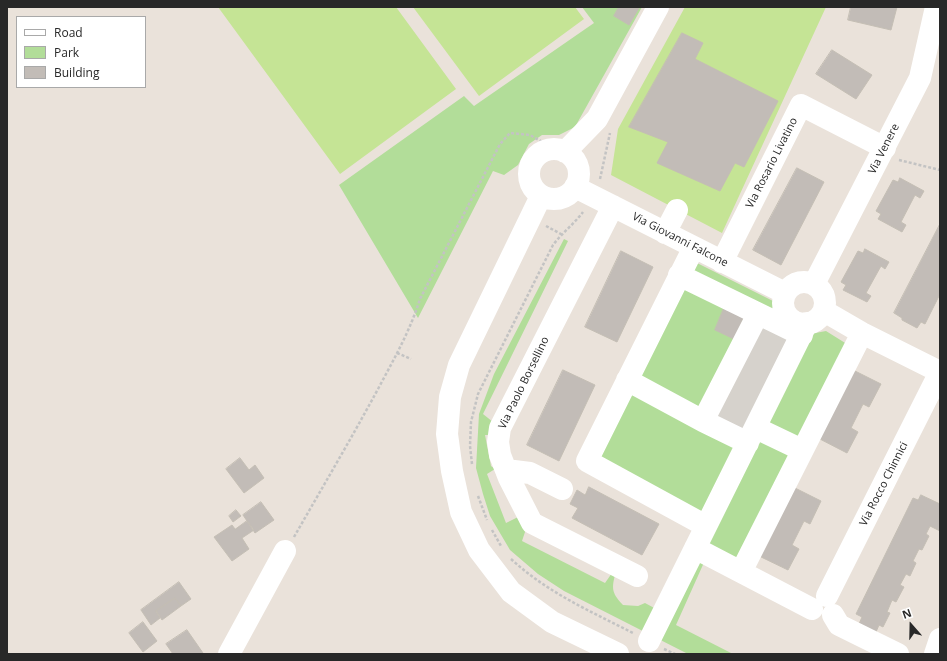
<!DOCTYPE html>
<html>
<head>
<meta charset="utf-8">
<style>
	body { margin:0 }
	#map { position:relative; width:947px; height:661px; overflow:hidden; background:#eae2da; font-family:"Open Sans",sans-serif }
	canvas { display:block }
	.frame { position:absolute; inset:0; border:8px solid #282828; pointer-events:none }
	.legend { position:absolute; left:16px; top:16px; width:130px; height:72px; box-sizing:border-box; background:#fff; border:1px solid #a9a9a9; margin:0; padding:5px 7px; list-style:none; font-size:12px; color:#282828 }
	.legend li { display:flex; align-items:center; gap:8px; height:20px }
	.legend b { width:20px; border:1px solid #a9a9a9 }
	.north { position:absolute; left:891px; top:605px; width:40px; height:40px; -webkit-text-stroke:3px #fff; paint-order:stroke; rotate:340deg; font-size:11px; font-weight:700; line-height:16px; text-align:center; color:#282828 }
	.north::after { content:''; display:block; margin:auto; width:14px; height:18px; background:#282828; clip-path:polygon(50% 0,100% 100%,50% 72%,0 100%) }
</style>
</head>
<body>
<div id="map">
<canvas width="947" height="661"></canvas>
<div class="frame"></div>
<ul class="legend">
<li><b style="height:5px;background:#fff"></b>Road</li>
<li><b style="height:11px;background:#b2dd99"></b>Park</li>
<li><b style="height:11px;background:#c2bcb7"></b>Building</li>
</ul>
<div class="north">N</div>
</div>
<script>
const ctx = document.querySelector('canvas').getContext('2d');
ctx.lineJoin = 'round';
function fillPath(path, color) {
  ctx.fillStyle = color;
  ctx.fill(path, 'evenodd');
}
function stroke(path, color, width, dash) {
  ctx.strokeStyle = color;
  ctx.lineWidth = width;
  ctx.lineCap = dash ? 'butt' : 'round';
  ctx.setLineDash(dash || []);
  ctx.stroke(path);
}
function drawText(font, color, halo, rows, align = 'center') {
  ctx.font = font + ' "Open Sans",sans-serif';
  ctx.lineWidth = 4;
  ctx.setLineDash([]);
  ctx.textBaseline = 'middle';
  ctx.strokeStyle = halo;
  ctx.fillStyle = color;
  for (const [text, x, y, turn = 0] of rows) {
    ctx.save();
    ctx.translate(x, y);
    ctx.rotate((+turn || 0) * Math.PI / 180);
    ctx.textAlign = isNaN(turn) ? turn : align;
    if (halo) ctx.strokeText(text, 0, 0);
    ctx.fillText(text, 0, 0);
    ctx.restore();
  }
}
fillPath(new Path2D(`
	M582 7H642L575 127 559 135H542L529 144 518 165 504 175 493 171 418 318 339 185 464 96 474 106 594 23Z
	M564 239 568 241 483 414 493 422 491 435H485L491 466 495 469 487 474 506 523 518 517 526 529 522 541 605 583 612 573 615 575C611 590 613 594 623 605L638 606 645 603 658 610 701 528 581 463 685 257 773 301 777 318 810 334 826 331 858 351 746 577 706 558 676 625 733 654H688L564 591 538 574 510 550 490 516 483 494 476 468 479 414 494 374Z`), '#b2dd99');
fillPath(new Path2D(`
	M218 7H396L456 89 340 174Z
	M413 7H575L584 19 479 96Z
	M685 7H826L722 233 611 175 618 129Z`), '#c5e495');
fillPath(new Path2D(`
	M752 313 804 340 749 447 699 419Z`), '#d6d2cc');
const building = new Path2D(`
	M619 7 639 8 629 25 614 16Z
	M851 7H897L891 30 848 20Z
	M682 33 703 43 695 59 778 101 744 167 735 163 720 191 657 163 668 142 629 127Z
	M832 50 872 75 856 99 816 74Z
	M797 168 824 182 781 265 753 250Z
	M900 178 924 191 920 198 915 195 901 222 906 225 902 232 878 219 881 214 876 211 893 180 898 182Z
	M940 224V294L925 324 921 322 917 328 902 320V318L894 313Z
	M865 249 889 262 885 269 881 266 866 293 871 296 867 302 843 290 846 285 841 282 858 251 863 253Z
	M621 251 653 267 617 342 585 327Z
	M724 308 744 317 734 339 715 330Z
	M851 369 881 384 869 407 863 404 851 428 858 432 847 453 816 437Z
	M563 370 595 385 559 461 527 445Z
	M240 458 249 470 255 465 264 478 244 493 226 469Z
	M791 486 821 501 810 524 804 521 792 545 799 549 788 570 757 555Z
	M589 487 659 524 642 555 572 518 578 508 570 504 577 490 585 495Z
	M921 495 940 504V531L930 526 926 534 929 536 922 550 919 549 913 561 916 563 910 576 906 574 900 585 904 587 896 602 892 600 887 612 890 613 883 627 879 625 876 632 859 624 862 617 856 614 913 498 918 500Z
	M261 502 274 520 255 533 243 515Z
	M236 510 241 516 233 522 229 516Z
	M247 521 254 530 242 538 249 549 232 561 214 537 232 525 235 529Z
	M179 582 191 599 181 606 175 598 156 611 160 618 151 625 141 610Z
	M175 598 181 606 162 620 156 611Z
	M143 622 157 641 143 652 129 633Z
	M187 630 203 653 201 654H173L166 644Z`);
fillPath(building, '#c2bcb7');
stroke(building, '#c4beb4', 1);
stroke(new Path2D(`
	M899 160 940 170
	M600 179 610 133
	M546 226 561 234
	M397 353 411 359
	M472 464 470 446 471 422 478 394 553 245C562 233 574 224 583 212
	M478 496 487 520
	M492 530 501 546
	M294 537C322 488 351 439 378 389 394 359 410 331 420 299L500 144 510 133 530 135 544 143 546 148
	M511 559C548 593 590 611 633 633
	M664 649 675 654`), '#c3c3c3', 2.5, [3, 2]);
stroke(new Path2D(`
	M529 174a25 25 0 1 1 50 0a25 25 0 1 1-50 0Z
	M565 152 597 119 658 7
	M575 187 785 293
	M541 196 459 365 450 397 447 434 452 471 461 512 479 550 511 592 552 622 618 654
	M613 206 500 428 498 442 500 455 509 478 532 523 637 576
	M665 233 677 210
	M694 247 587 461 706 526
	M722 262 801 105 885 148
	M679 275 802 335
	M783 303a21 21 0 1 1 42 0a21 21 0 1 1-42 0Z
	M814 284 920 78 936 7
	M824 311 862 333 940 372
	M627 380 703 421 748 443
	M703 421 758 314
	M756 428 802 450
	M506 470 530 473 562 489
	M695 548 812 609
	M741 572 862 333
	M827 596 940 372
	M833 615 839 625 898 654
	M649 641 807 323
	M229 654 285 551
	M935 654 940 639`), '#fff', 22);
drawText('11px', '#282828', '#fff', [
	["Via Venere",884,149,-63],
	["Via Rosario Livatino",772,163,-63],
	["Via Giovanni Falcone",680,240,27],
	["Via Paolo Borsellino",524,383,-64],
	["Via Rocco Chinnici",884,484,-63]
]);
</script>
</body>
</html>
